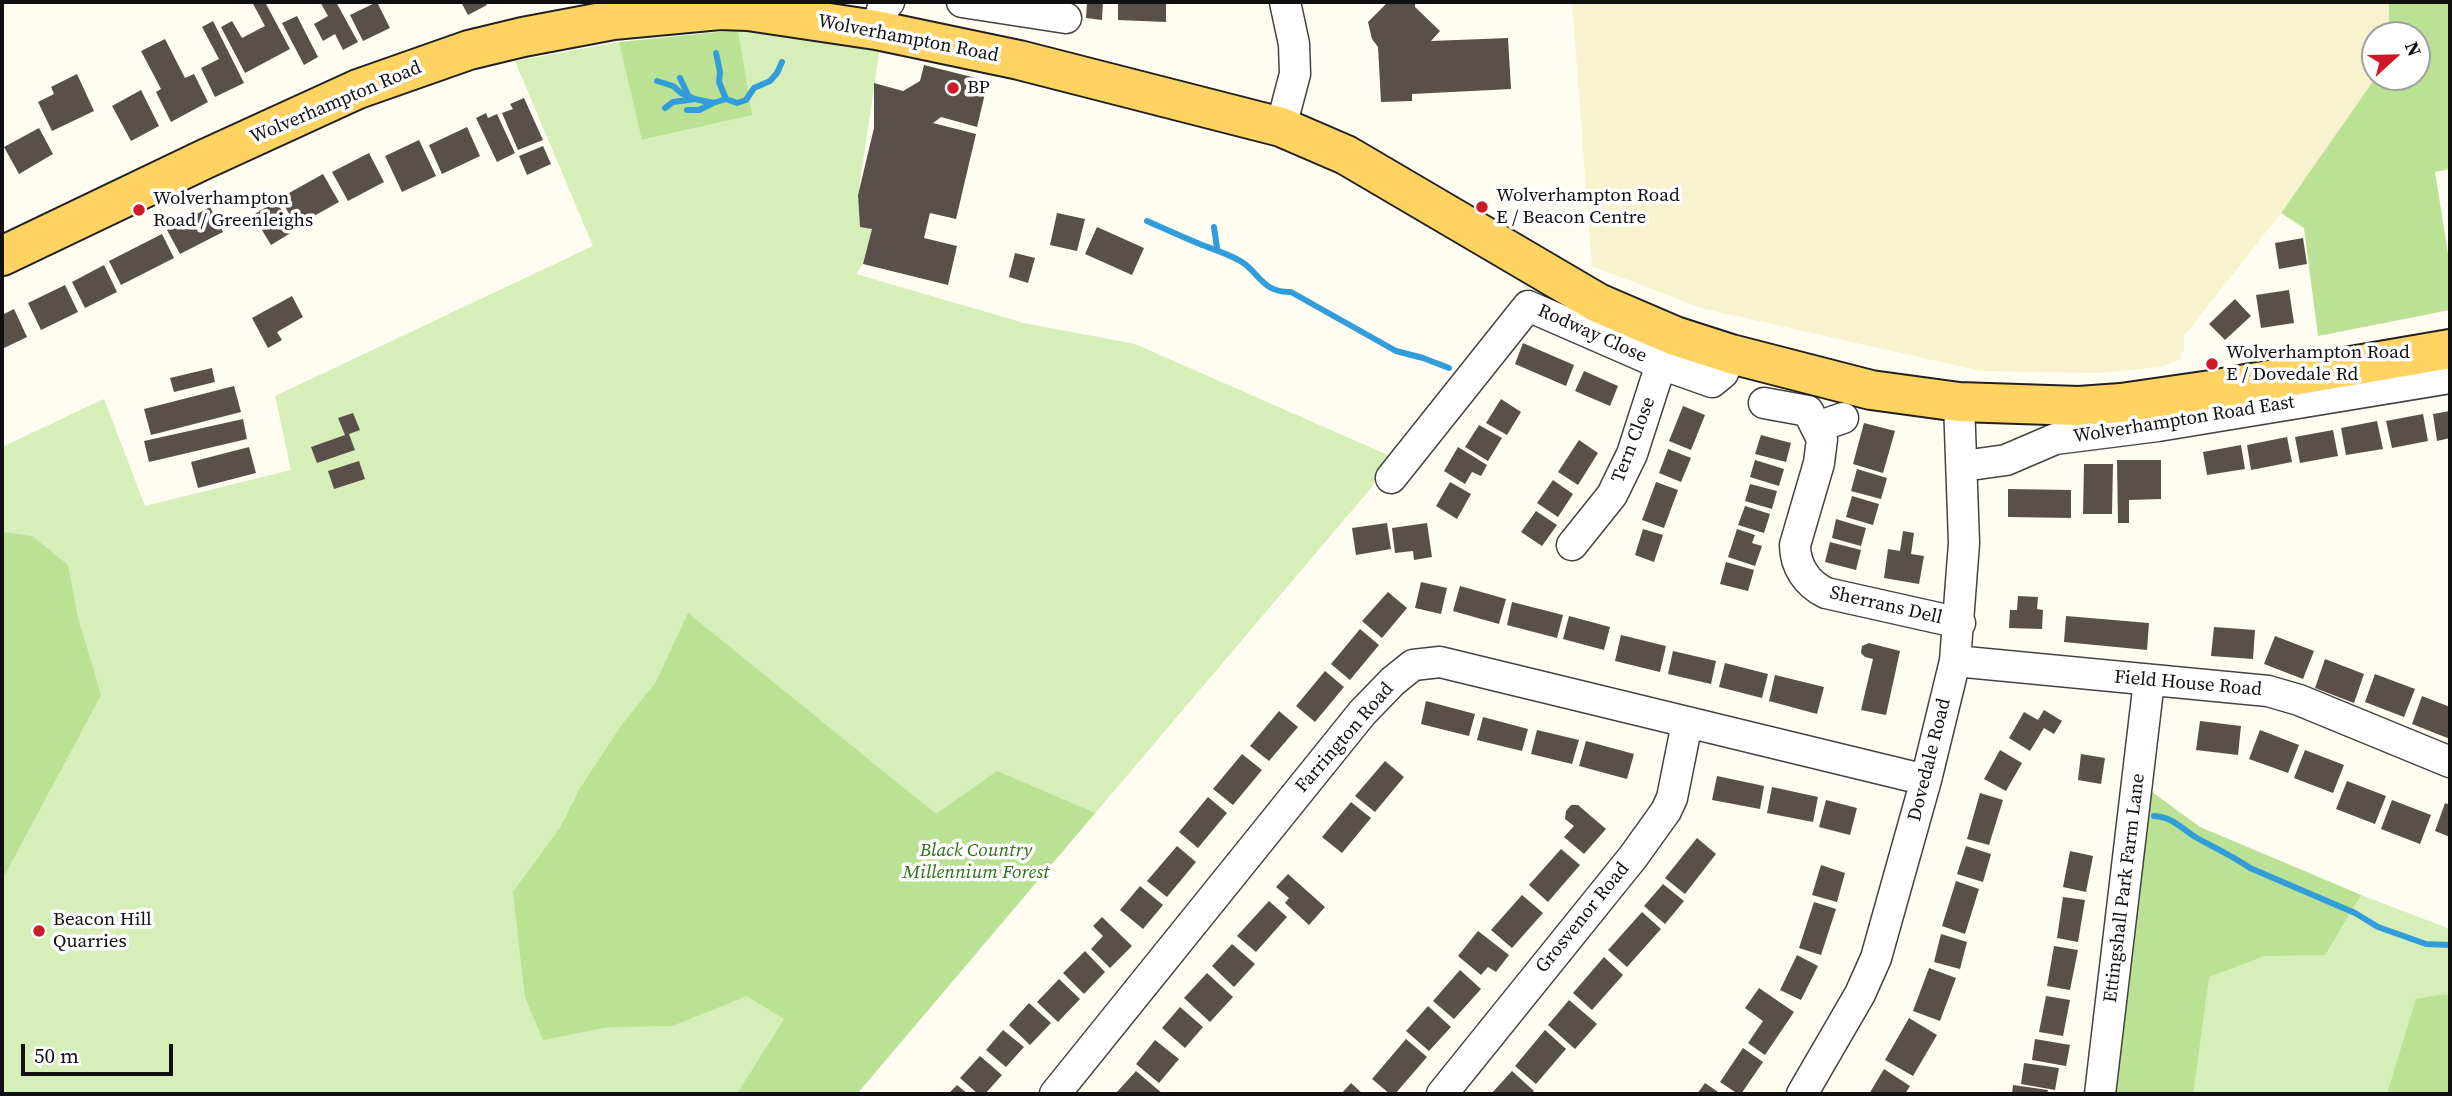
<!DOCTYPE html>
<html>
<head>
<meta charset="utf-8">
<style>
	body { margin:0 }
	#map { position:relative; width:2452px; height:1096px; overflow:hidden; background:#fffcf2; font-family:"Source Serif 4",serif }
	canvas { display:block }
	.frame { position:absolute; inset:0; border:4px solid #101010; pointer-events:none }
	.north { position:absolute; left:2361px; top:21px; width:70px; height:70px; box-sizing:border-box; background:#fff; border:2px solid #9f9f9f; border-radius:50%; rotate:68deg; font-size:19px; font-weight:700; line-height:28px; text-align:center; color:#101010 }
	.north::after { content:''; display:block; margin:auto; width:24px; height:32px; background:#ce1928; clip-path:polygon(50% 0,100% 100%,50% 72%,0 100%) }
	.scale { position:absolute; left:21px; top:1044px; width:152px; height:32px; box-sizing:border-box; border:4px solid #101010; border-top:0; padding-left:9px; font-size:21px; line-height:24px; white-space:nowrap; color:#101010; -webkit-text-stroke:5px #fff; paint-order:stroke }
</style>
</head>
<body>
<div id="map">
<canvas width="2452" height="1096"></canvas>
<div class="frame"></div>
<div class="north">N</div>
<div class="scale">50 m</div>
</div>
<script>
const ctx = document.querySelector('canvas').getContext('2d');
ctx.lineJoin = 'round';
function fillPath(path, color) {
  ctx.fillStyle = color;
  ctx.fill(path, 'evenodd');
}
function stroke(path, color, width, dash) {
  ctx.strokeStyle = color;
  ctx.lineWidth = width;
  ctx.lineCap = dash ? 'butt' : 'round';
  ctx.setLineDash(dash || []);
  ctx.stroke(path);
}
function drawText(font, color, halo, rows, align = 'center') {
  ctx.font = font + ' "Source Serif 4",serif';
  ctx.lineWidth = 7;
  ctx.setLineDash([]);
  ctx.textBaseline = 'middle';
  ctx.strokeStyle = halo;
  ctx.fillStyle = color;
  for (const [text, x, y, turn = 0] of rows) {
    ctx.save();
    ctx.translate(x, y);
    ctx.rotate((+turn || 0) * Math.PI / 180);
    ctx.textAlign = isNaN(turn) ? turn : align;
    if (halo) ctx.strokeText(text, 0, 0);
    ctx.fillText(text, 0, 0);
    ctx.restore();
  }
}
fillPath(new Path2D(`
	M1572 2H2389V35H2375L2376 77 2281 213 2184 336V350L2181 353V359L2161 367 2099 373 1981 371 1701 308 1592 266Z`), '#f8f3cf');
fillPath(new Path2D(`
	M738 30 880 47 858 195 860 226 872 229 863 264 856 274 1024 323 1135 344 1390 456 1371 488 857 1094H2V447L104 399 145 506 291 470 275 396 593 246 515 61 619 42 643 140 751 115Z
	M2152 792 2200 827 2361 895 2450 929V1094H2114Z`), '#d6eeb7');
fillPath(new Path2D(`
	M2389 2H2450V169L2435 172 2450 266V310L2318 336 2304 228 2281 213 2376 77H2417V35H2389Z
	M738 30 752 115 642 140 619 42Z
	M2 532 32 536 68 565 78 618 101 695 2 880Z
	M688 613 936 814 997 771 1095 813 857 1094H737L784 1019 747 996 672 1026 608 1027 543 1040 525 997 513 892 560 828 579 790 621 726 656 682Z
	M2152 792 2200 827 2361 895 2325 955 2264 956 2209 977 2193 1094H2114L2143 842Z
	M2446 994 2450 999V1094H2387L2416 999Z`), '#bae194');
stroke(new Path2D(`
	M716 53 720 72 719 82 726 99
	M680 78 688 95
	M657 81 673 86 681 93 695 99 713 103 726 99 737 103 746 100 754 88 770 81 777 73 782 62
	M665 108 673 102 695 99
	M687 110H699L713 103
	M1147 221C1165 229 1183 237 1202 245 1216 250 1229 254 1242 262 1259 273 1263 293 1291 292L1396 351 1423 358 1449 368
	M1214 227 1217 248
	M2154 816C2173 817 2182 829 2197 838 2215 848 2233 856 2250 868L2355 913 2378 927 2426 944 2450 945`), '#319dda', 6);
fillPath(new Path2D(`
	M252 2H265L290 49 245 73 221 27 232 21 242 38 265 26Z
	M320 2H336L358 42 343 50 335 34 323 41 314 24 328 16Z
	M377 2 390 28 363 41 350 15Z
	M461 2H485L487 5 468 15Z
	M1087 2H1103L1102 20 1086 18Z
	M1118 2H1166V22L1118 20Z
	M1388 2H1415V7L1440 31 1431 41 1508 38 1511 89 1412 94V101L1381 102 1378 47 1372 39 1368 22Z
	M297 16 318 57 304 65 282 23Z
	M213 21 244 83 215 97 201 68 219 59 202 27Z
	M165 39 185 78 194 74 208 102 171 122 156 92 161 89 141 51Z
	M924 65 988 81 977 127 941 117 933 123 976 134 956 219 930 213 924 238 957 246 948 285 863 264 872 229 860 227 858 195 874 128V83L903 91 920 81Z
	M77 74 94 111 52 131 38 102 54 94 51 87Z
	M141 90 159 126 131 141 112 106Z
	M524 98 543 140 518 150 502 113 513 109 510 104Z
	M486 113 488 118 497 114 515 153 497 162 476 118Z
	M467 127 480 156 442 174 429 145Z
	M39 128 53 154 19 174 4 147Z
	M419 140 436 176 402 192 385 156Z
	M543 146 551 164 527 175 519 156Z
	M369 153 384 182 348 201 332 172Z
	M323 174 339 202 296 226 280 198Z
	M276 201 294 231 271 245 253 215Z
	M210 207 223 232 180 254 167 230Z
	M1057 213 1085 219 1077 251 1050 245Z
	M1097 227 1144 248 1132 275 1085 254Z
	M162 234 174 258 121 285 109 261Z
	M2303 238 2307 264 2279 269 2275 243Z
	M1015 253 1035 258 1028 283 1009 277Z
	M104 265 117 292 85 308 72 282Z
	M65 285 78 312 41 330 28 303Z
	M2289 290 2294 323 2261 328 2256 295Z
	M292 296 303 317 277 332 282 340 268 348 252 318Z
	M2235 299 2251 316 2225 340 2209 324Z
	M14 309 27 337 2 349V315Z
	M1523 343 1574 365 1566 386 1515 364Z
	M212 368 215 382 174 392 170 378Z
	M1584 371 1618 386 1610 406 1575 391Z
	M234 386 241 412 151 435 144 409Z
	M1501 399 1521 412 1507 435 1486 423Z
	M1683 406 1705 415 1691 450 1669 441Z
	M2450 411V438L2437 441 2433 414Z
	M353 413 360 430 349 434 355 450 317 463 311 447 345 435 338 418Z
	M2423 414 2428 441 2392 448 2386 421Z
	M243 419 247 439 149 462 144 441Z
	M2377 421 2383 449 2346 455 2341 428Z
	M1864 423 1895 431 1883 473 1853 464Z
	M1479 425 1502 438 1488 461 1465 447Z
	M2333 430 2338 456 2300 463 2295 437Z
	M1761 435 1791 443 1786 462 1755 454Z
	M2287 437 2292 462 2251 470 2247 445Z
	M1579 440 1598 453 1578 485 1558 472Z
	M2241 445 2245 469 2207 475 2203 452Z
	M249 447 256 473 198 488 191 462Z
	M1458 447 1487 465 1481 476 1472 472 1465 484 1444 471Z
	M1668 449 1691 458 1681 482 1659 473Z
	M1755 460 1784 469 1779 486 1750 477Z
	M2117 460H2161V499L2129 500V523H2118Z
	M359 461 365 479 334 489 328 471Z
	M2084 464H2113L2112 514H2083Z
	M1857 469 1887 478 1881 499 1851 491Z
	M1553 480 1573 494 1558 517 1537 503Z
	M1450 482 1471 494 1457 519 1436 506Z
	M1656 482 1678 490 1664 528 1642 520Z
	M1750 484 1777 491 1772 509 1745 501Z
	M2008 489 2071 490V518L2008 517Z
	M1852 496 1879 504 1873 525 1846 517Z
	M1745 506 1770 514 1764 533 1738 525Z
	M1536 511 1557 525 1542 546 1521 532Z
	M1836 519 1866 528 1861 546 1832 538Z
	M1387 523 1391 549 1356 555 1352 528Z
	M1427 523 1432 557 1414 560 1413 551 1395 553 1392 528Z
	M1643 529 1663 535 1654 562 1635 555Z
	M1737 529 1755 535 1752 543 1762 546 1755 566 1728 557Z
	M1903 531 1914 533 1911 554 1924 556 1919 584 1884 578 1888 549 1900 551Z
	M1830 542 1861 550 1856 570 1825 562Z
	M1726 562 1754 570 1748 591 1720 584Z
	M1421 582 1447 588 1441 614 1415 608Z
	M1460 586 1506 599 1499 624 1453 611Z
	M1388 592 1407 608 1382 638 1362 621Z
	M2018 596 2038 597 2037 609 2043 610 2042 629 2009 628 2010 610H2017Z
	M1512 602 1563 615 1557 638 1507 625Z
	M1569 616 1610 627 1604 650 1563 639Z
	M2066 616 2149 623 2147 650 2064 642Z
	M2214 627 2255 630 2253 659 2211 656Z
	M1360 629 1379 645 1350 680 1331 664Z
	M1621 635 1666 646 1660 672 1615 661Z
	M2275 636 2314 651 2303 679 2264 664Z
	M1869 643 1900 651 1886 715 1861 710 1873 659 1865 657 1861 653 1862 646Z
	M1673 651 1716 661 1711 684 1668 674Z
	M2325 659 2364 674 2354 703 2315 688Z
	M1725 663 1768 674 1762 698 1719 687Z
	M1325 671 1344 687 1315 722 1296 706Z
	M2375 674 2415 689 2404 717 2365 702Z
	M1775 675 1824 687 1817 714 1769 701Z
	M2422 696 2450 707V739L2412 724Z
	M1426 701 1475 714 1469 736 1421 724Z
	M2044 710 2062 721 2054 734 2044 728 2030 751 2009 738 2024 712 2038 720Z
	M1279 711 1298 727 1269 761 1250 746Z
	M1483 717 1528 729 1522 751 1477 740Z
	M2200 721 2241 726 2238 755 2196 750Z
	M1537 730 1579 740 1572 764 1531 754Z
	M2260 730 2299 745 2288 773 2249 759Z
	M1586 741 1634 754 1627 779 1579 766Z
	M2000 750 2022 763 2006 791 1984 779Z
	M2305 750 2344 765 2333 793 2294 778Z
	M1242 754 1262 770 1233 805 1213 789Z
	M2081 754 2105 758 2101 784 2078 780Z
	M1385 761 1404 777 1375 812 1355 796Z
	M1717 776 1764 786 1760 809 1712 800Z
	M2347 781 2386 796 2375 824 2336 809Z
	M1772 787 1818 797 1813 822 1767 813Z
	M1980 793 2003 800 1989 845 1967 839Z
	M1208 797 1227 813 1198 848 1179 832Z
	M1826 800 1857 808 1850 835 1819 827Z
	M2392 800 2431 815 2420 844 2381 829Z
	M1351 802 1371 818 1342 853 1322 837Z
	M2445 803 2450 805V837L2435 831Z
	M1571 805H1578L1606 829 1584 854 1564 837 1574 826 1565 819 1566 811Z
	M1697 838 1716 854 1685 894 1665 878Z
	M1177 846 1196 862 1167 897 1147 881Z
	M1966 846 1991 854 1983 882 1957 874Z
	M1561 849 1580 865 1548 902 1529 885Z
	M2070 851 2093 856 2086 892 2063 887Z
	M1821 865 1845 873 1837 902 1812 895Z
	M1288 874 1325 907 1309 925 1285 903 1289 898 1276 887Z
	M1956 881 1979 889 1965 934 1942 926Z
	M1663 884 1684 901 1665 924 1644 906Z
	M1140 886 1163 905 1143 929 1120 910Z
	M1522 895 1543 913 1512 948 1491 930Z
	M2063 897 2085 900 2078 942 2057 938Z
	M1269 901 1287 917 1256 952 1237 936Z
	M1814 902 1836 909 1821 955 1799 948Z
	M1642 912 1661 929 1627 967 1608 950Z
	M1102 917 1132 946 1110 968 1091 949 1103 936 1093 926Z
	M1478 931 1509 955 1496 972 1488 967 1481 975 1458 956Z
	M1941 934 1967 942 1960 969 1934 962Z
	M1232 944 1255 964 1234 987 1212 966Z
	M2054 946 2078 950 2070 990 2047 986Z
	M1085 951 1105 972 1084 994 1063 973Z
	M1797 955 1818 966 1801 1000 1780 990Z
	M1604 957 1623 975 1592 1010 1573 993Z
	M1929 968 1956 978 1940 1021 1913 1011Z
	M1460 970 1481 989 1454 1019 1433 1001Z
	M1207 973 1233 997 1210 1022 1184 998Z
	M1059 979 1080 999 1058 1022 1037 1002Z
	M1759 988 1794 1012 1765 1055 1748 1043 1763 1021 1745 1008Z
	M2046 996 2070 1000 2063 1036 2039 1032Z
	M1569 1000 1597 1024 1575 1049 1548 1025Z
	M1029 1003 1051 1023 1030 1045 1009 1025Z
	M1428 1006 1451 1027 1429 1051 1406 1031Z
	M1180 1007 1203 1027 1185 1048 1162 1028Z
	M1909 1018 1937 1035 1913 1076 1885 1060Z
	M1003 1030 1024 1047 1006 1067 986 1050Z
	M1545 1030 1566 1049 1536 1084 1515 1066Z
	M1406 1039 1427 1057 1395 1094H1390L1372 1079Z
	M2035 1039 2070 1045 2066 1066 2032 1060Z
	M1155 1040 1179 1059 1159 1083 1136 1064Z
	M1743 1048 1763 1062 1741 1094H1738L1720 1082Z
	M980 1056 1002 1075 985 1094H978L960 1078Z
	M2024 1063 2059 1068 2055 1090 2021 1084Z
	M1884 1069 1910 1086 1905 1094H1869Z
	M1136 1071 1163 1094H1120L1117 1092Z
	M1512 1071 1534 1091 1531 1094H1491Z
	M1351 1083 1363 1094H1341Z
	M1705 1083 1721 1094H1697Z
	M957 1085 968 1094H948Z
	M2013 1085 2048 1090 2047 1094H2012Z`), '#59504b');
const minor = new Path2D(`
	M962 2 1066 18
	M876 30 882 10 889 2
	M1281 127 1295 74 1294 44 1285 2
	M1764 403 1808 411 1822 439 1819 463 1795 545C1795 566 1807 584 1826 593L1960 623
	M1817 427 1843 418
	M1963 466 2006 460 2055 439 2158 426 2450 378
	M1391 478 1528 306 1661 364 1712 382 1723 373 1731 354
	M1572 545 1612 495 1632 454 1661 364
	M1955 661 2268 691 2299 700 2450 762
	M1055 1094 1362 713 1393 681 1413 665 1440 662 1926 780
	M1442 1094 1633 857 1666 811 1672 798 1687 723
	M1802 1094 1860 994 1876 958 1926 780 1955 661 1964 543 1959 402
	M2100 1094 2149 681`);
const major = new Path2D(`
	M2 256 205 159 358 89 469 50 523 37 613 20 720 10 748 11 876 30 1019 60 1281 127 1346 155 1598 303 1675 336 1731 354 1871 390 1959 402 2079 406 2121 403 2211 390 2450 349`);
stroke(minor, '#434343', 33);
stroke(major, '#212121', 42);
stroke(minor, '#fff', 30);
stroke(major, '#ffd362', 38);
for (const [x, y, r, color] of [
	[953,88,7,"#ce1928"],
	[1482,207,7,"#ce1928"],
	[139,210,7,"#ce1928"],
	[2212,364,7,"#ce1928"],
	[39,931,7,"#ce1928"]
]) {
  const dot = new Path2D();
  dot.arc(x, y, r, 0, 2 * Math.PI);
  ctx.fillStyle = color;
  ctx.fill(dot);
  stroke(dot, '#fff', 2.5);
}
drawText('19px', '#101010', '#fff', [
	["Wolverhampton Road",908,39,11],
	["Wolverhampton Road",336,103,-23],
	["Rodway Close",1592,334,24],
	["Wolverhampton Road East",2184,420,-9],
	["Tern Close",1634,440,-69],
	["Sherrans Dell",1886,606,13],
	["Field House Road",2188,684,5],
	["Farrington Road",1345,738,-49],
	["Dovedale Road",1930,760,-76],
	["Ettingshall Park Farm Lane",2125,888,-83],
	["Grosvenor Road",1583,918,-51]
]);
drawText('19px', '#101010', '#fff', [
	["BP",967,88],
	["Wolverhampton Road",1496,196],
	["E / Beacon Centre",1496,218],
	["Wolverhampton",153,199],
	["Road / Greenleighs",153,221],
	["Wolverhampton Road",2226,353],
	["E / Dovedale Rd",2226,375],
	["Beacon Hill",53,920],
	["Quarries",53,942]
], 'left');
drawText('italic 19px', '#2d6f18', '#fff', [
	["Black Country",976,851],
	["Millennium Forest",976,873]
]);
</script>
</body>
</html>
